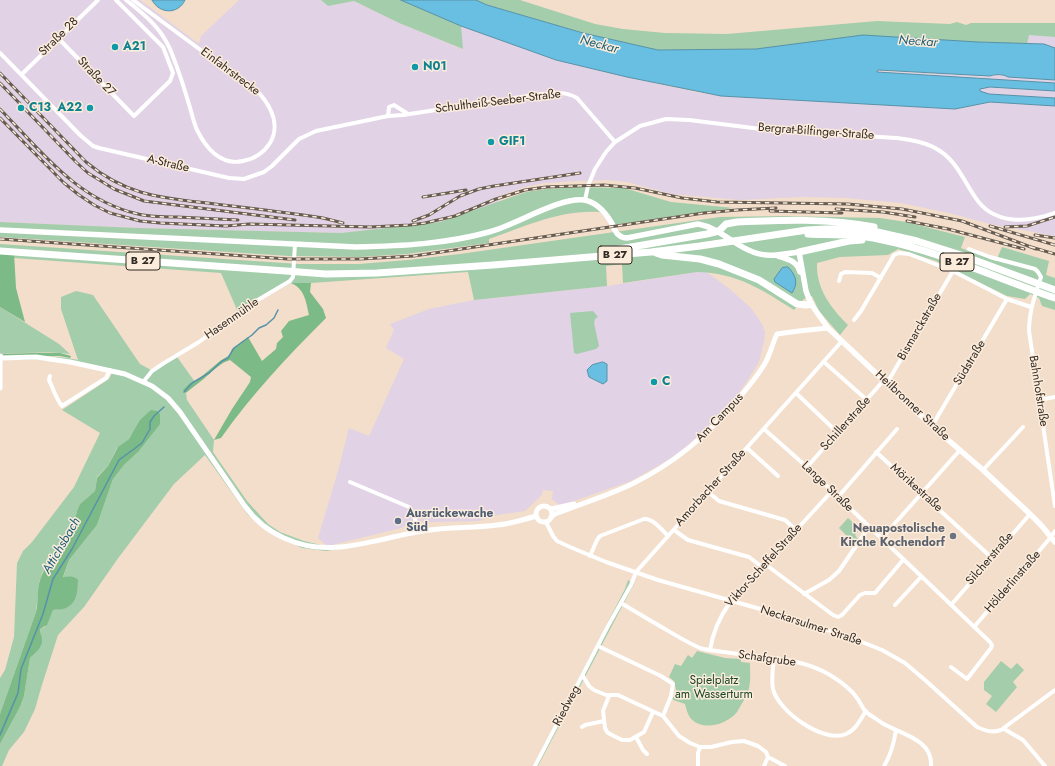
<!DOCTYPE html>
<html>
<head>
<meta charset="utf-8">
<style>
	body { margin:0 }
	canvas { display:block; background:#f2deca }
</style>
</head>
<body>
<canvas width="1055" height="766"></canvas>
<script>
const ctx = document.querySelector('canvas').getContext('2d');
ctx.lineJoin = 'round';
function fillPath(path, color) {
  ctx.fillStyle = color;
  ctx.fill(path, 'evenodd');
}
function stroke(path, color, width, dash) {
  ctx.strokeStyle = color;
  ctx.lineWidth = width;
  ctx.lineCap = dash ? 'butt' : 'round';
  ctx.setLineDash(dash || []);
  ctx.stroke(path);
}
function drawText(font, color, halo, rows, align = 'center') {
  ctx.font = font + ' Jost,sans-serif';
  ctx.lineWidth = 3;
  ctx.setLineDash([]);
  ctx.textBaseline = 'middle';
  ctx.strokeStyle = halo;
  ctx.fillStyle = color;
  for (const [text, x, y, turn = 0] of rows) {
    ctx.save();
    ctx.translate(x, y);
    ctx.rotate((+turn || 0) * Math.PI / 180);
    ctx.textAlign = isNaN(turn) ? turn : align;
    if (halo) ctx.strokeText(text, 0, 0);
    ctx.fillText(text, 0, 0);
    ctx.restore();
  }
}
fillPath(new Path2D(`
	M0 0H140L199 44 201 36 239 0H321L328 6 354 1 399 23 462 49 461 26 556 60 627 77 700 93 722 96 955 109 990 102 1055 106V236L990 224 949 213 901 203 846 198 802 197 740 200 671 194 627 182 607 180 578 181 544 183 525 187 499 196V202L440 222 341 233 138 228 0 222Z
	M1028 34 1055 37V48L1044 44H1027Z
	M877 71 990 76 994 75H1004L1008 77 1055 80V83L878 73Z
	M990 87 1055 91V98L989 94 980 91V89Z
	M697 272H706L712 276 731 290 751 308 762 324 765 332 764 342 759 362 745 384 730 405 687 446 670 459 631 481 560 506 552 499 553 491 543 490 542 495 525 511 497 515 479 521 431 522 420 521 409 523 401 528 332 545 327 546 318 538 338 471 349 428 369 436 404 359 386 348 394 330 390 324 429 309 474 300 607 286Z`), '#e1d2e5');
fillPath(new Path2D(`
	M321 0H406L461 26 463 49 399 23 354 1 328 6Z
	M476 0H520L595 24 623 29 665 33 727 34 877 21 950 24 957 22 966 25 971 23H1055V37L1029 35 1027 44 978 42 756 49 658 50 583 33 487 5Z
	M577 187 624 188 671 202 734 208 612 225 600 212C562 209 525 226 489 239V243L407 254 360 257 289 256 0 237V222L138 228 341 233 440 222 526 192 546 189Z
	M784 216 880 218 906 222 965 237 961 248 996 261 1002 247 1049 261 1046 275 1055 278V310L1042 306 1039 298 1030 294 1025 299 1007 296 936 261 898 249 888 255 840 257 817 263C816 289 831 308 848 325L840 335 819 311 812 296 804 299 794 310C761 289 737 273 697 272L623 283 622 264 606 266 607 286 474 300 468 272 311 283H291L238 312 221 273 14 258V253L0 252V244L299 264H359L408 260 460 254 720 217Z
	M76 291 93 295 140 364 151 370 175 354 195 382 185 393H186L187 400 214 440 213 452 247 501 268 524 280 532 304 541 338 549 326 551 302 548 271 534 248 515 205 455 174 484 119 557 84 607 58 635 41 688 35 709 24 732 9 750 2 766H0V744L20 707 24 696 30 658 36 653 42 641 40 629 45 627 53 610 60 609 63 578 69 560 97 525 113 479 124 465 138 452 132 434 129 439 117 448 108 466 97 477 95 491 80 504 77 511 74 524 59 557 50 559 42 573 39 583 36 612 0 714V678L5 670 14 637 17 563 23 551 32 542 74 487 100 433 62 410 109 379 112 373 60 361 37 360H4C31 356 50 354 78 360L61 309V297Z
	M0 307 59 344 70 354C47 351 23 353 0 354Z
	M593 311 598 317 595 319 594 323 599 346 596 349 577 354 574 353 570 313Z
	M848 518 860 529 855 535 858 539 854 543 839 528Z
	M628 580 634 584 538 766H533L625 589Z
	M697 651 725 658 741 659V662L750 663C750 671 751 681 749 688 748 694 740 707 737 712 726 726 699 732 689 716 687 712 686 708 685 704L673 700V697L676 698 679 691 676 690 674 681 669 677 675 664 681 666 688 655 692 658Z
	M1001 661 1011 669 1017 663 1024 670 1013 682 1017 687 996 712 986 704 992 696 984 690V682Z`), '#a4cdab');
fillPath(new Path2D(`
	M0 252 14 253 16 288 25 322 0 307Z
	M291 283H311L310 292 323 309 326 318C288 356 252 394 221 438L214 440 232 409 250 382 251 377 230 360C221 363 216 368 209 374 202 381 194 386 186 393L183 390 190 383 195 382 220 361 230 355 232 349 248 337 262 361 276 349 277 343 283 337 281 331 289 321 309 315C306 302 305 289 291 283Z
	M33 353H60L71 356 70 358 60 356H3V354Z
	M151 410 157 411 160 414V424L138 452 124 465 113 479 97 525 69 560 63 577C69 577 73 575 78 580 77 592 78 602 66 608 62 610 58 609 53 610L47 625 40 629C40 633 42 636 42 639 43 647 35 654 30 658L24 696 20 707 0 744V714L36 612C38 605 37 599 38 593 38 580 44 570 50 559L59 557 74 524 77 511 80 504 95 491 97 478 108 466 118 447 129 439 140 420Z`), '#7cba87');
const water = new Path2D(`
	M152 0H185C178 15 159 14 152 0Z
	M401 0H476L487 5 583 33 658 50 756 49 863 35 978 42 1044 44 1055 48V80L1008 77C1003 74 996 74 990 76L878 70 877 72 1055 83V91L990 87 980 89V91L989 94 1055 98V106L990 102 955 109 721 96 627 77 556 60 461 26Z
	M788 267C797 276 798 284 792 293L775 282 774 279 782 268Z
	M603 362 607 364V381L603 384 589 377 587 370 592 365Z`);
fillPath(water, '#68bfe1');
stroke(water, '#5892a8', 1);
stroke(new Path2D(`
	M184 392 192 383 209 373 222 361 228 358 234 348 252 335 259 328 266 325 274 318 278 310
	M0 735 18 693 21 669 43 614 53 579 72 549 119 460 142 443 150 429V422L154 416 164 407`), '#5892a8', 1.5);
stroke(new Path2D(`
	M126 0C144 14 161 28 170 49 177 66 183 84 188 101 191 110 193 121 197 130 206 148 221 166 243 161 254 159 263 154 270 143 280 126 272 108 260 94L133 0
	M58 38 134 116 170 81 173 73 163 47 116 0
	M0 53 80 135 93 146 99 148 229 178 244 179 264 172 272 166 299 139 316 131 388 116
	M22 74 98 0
	M408 114 394 105 389 107 388 116 403 115 541 94C554 93 565 91 577 98L615 142
	M585 200 588 186 595 169 606 152 615 142 640 126 666 119 689 120 769 130 896 138C911 140 927 142 940 151 957 162 964 181 975 197 993 225 1027 223 1055 213
	M969 249 990 257 1035 269 1038 272 1041 277C1035 295 1029 312 1029 331L1055 506
	M839 281 841 274 845 272 872 273 881 278
	M854 320 861 311 894 255 899 253 909 254 953 271 1007 299 1031 307
	M824 362 867 400
	M50 376 49 380C53 388 56 399 62 406L106 378 110 370
	M144 381 152 371 164 363 199 342 251 304 290 281 293 277 295 244
	M887 383 953 271
	M796 393 838 433
	M1039 400 1055 397
	M932 426 1007 299
	M764 429 807 467 990 642 992 645 991 648 967 679 951 667
	M747 448 778 476
	M876 452 991 557
	M807 467 884 380
	M983 470 1023 427
	M350 482 409 507 414 515 418 532
	M708 492 719 501 785 520 796 530
	M838 497 897 429
	M546 522 553 536 557 541 570 547 606 562 658 580 778 614 852 638 882 650 905 663 925 680 977 727C986 731 992 733 1001 730L1055 690
	M674 530 688 540 749 557 762 567
	M881 539 960 450
	M590 556 597 540 600 536 644 519C653 518 662 530 668 536
	M765 564 833 615 838 617 842 615 860 595 865 593H875L903 560
	M804 594 829 580 839 571 869 527
	M621 603C636 612 651 621 665 629 677 636 688 643 700 648 707 650 716 651 724 652 759 658 798 656 830 675 840 681 850 688 857 698 860 702 862 707 865 711 869 715 877 719 882 723 900 734 933 739 931 766
	M895 605 921 577
	M951 605 1030 514
	M974 627 1051 537 1055 531
	M598 646 661 676 673 684 671 696 663 716
	M710 650C713 631 720 616 731 601L832 491
	M774 658C773 668 771 679 773 689 778 711 824 744 846 734 856 730 860 720 866 711
	M583 676 589 686 594 690 606 695H618L663 716 679 736 690 743 700 747H711L732 742 744 741 758 746 766 752 768 757 785 766
	M609 696 603 711 605 728 607 732 610 734 622 740H630L644 732 653 712
	M582 727 585 725 604 721
	M1004 729 1023 740 1045 766
	M636 737 643 750 647 754
	M535 766 608 626 631 585 636 572 842 341
	M698 766V753L700 747
	M764 766 768 757
	M884 766C891 755 894 743 896 730`), '#fff', 4);
stroke(new Path2D(`
	M0 356V388
	M0 358 36 357 70 362 125 374 152 386 168 398 180 412 244 505C254 519 268 531 284 538 333 561 380 536 430 530 452 527 475 528 497 525 510 524 523 520 536 516
	M536 514a8 8 0 1 1 16 0a8 8 0 1 1-16 0Z
	M551 509 574 504
	M551 517 555 514C580 504 607 496 632 484 673 464 707 436 736 401 746 390 756 378 764 365 770 356 772 344 777 334L799 331 828 328`), '#fff', 5);
stroke(new Path2D(`
	M0 230 356 247C401 246 446 244 489 232 516 225 559 197 584 200 596 202 605 212 611 222 614 226 615 233 619 235 621 237 625 238 627 238L698 224C720 228 733 245 753 252 768 258 784 254 799 252L806 291 811 304 828 328 932 426 983 470 1030 514 1041 525 1055 542
	M778 256C788 259 797 261 800 272`), '#fff', 5.5);
stroke(new Path2D(`
	M808 234C831 235 855 234 878 239 939 251 996 278 1055 298
	M0 251 286 271 326 274 377 273 493 265 651 252 700 246 807 230 844 228 873 231 917 241 961 255 1055 290
	M608 251 707 234 719 231 726 224 737 222C783 220 829 218 874 227
	M799 252 849 241 862 240
	M656 253 662 255 700 259 719 264 759 280 797 304 806 305 811 304`), '#fff', 7);
const rail = new Path2D(`
	M0 73 86 162C130 199 169 198 223 205 257 209 290 213 323 218L343 223
	M0 83 76 162 88 173 114 189 144 201 295 220
	M0 109C41 151 77 200 138 214 150 217 164 217 177 217 197 218 218 219 238 220
	M0 118 64 183 79 195 94 205 110 213 140 221 160 223 226 226 249 224 370 227 410 225 425 223 455 216 496 199 525 190 546 187 604 185 635 188 682 198 717 202 848 204 902 209 962 221 1036 249
	M423 197 466 190
	M836 209 883 212 915 217
	M770 211 842 213
	M413 221 429 215 460 196 479 189 494 186 580 173
	M907 221 948 229 1024 249
	M990 226 1055 245
	M1005 227 1027 226 1055 217
	M1035 235 1055 238
	M0 239 288 259H360L414 256 704 213 737 210 776 208
	M1031 247 1055 254`);
stroke(rail, '#675c51', 3);
stroke(rail, '#fcecdc', 1.5, [4.5]);
for (const [x, y, r, color] of [
	[115,47,4,"#0f9aa8"],
	[415,67,4,"#0f9aa8"],
	[21,108,4,"#0f9aa8"],
	[90,108,4,"#0f9aa8"],
	[491,142,4,"#0f9aa8"],
	[654,382,4,"#0f9aa8"],
	[398,521,4,"#5c6f8a"],
	[953,536,4,"#6b7280"]
]) {
  const dot = new Path2D();
  dot.arc(x, y, r, 0, 2 * Math.PI);
  ctx.fillStyle = color;
  ctx.fill(dot);
  stroke(dot, '#fcecdc', 1.5);
}
for (const [x, y, w] of [
	[615,255,34],
	[143,261,34],
	[957,262,34]
]) {
  const box = new Path2D();
  box.roundRect(x - w / 2, y - 9, w, 18, 3);
  ctx.fillStyle = '#fcecdc';
  ctx.fill(box);
  stroke(box, '#312a23', 1);
}
drawText('bold 11px', '#312a23', null, [
	["B 27",615,255],
	["B 27",143,261],
	["B 27",957,262]
]);
drawText('12px', '#312a23', '#fcecdc', [
	["Straße 28",59,37,-44],
	["Einfahrstrecke",230,72,37],
	["Straße 27",96,77,46],
	["Schultheiß-Seeber-Straße",498,102,-7],
	["Bergrat-Bilfinger-Straße",816,132,4],
	["A-Straße",168,164,13],
	["Hasenmühle",232,319,-35],
	["Bismarckstraße",920,327,-60],
	["Südstraße",970,363,-59],
	["Bahnhofstraße",1038,391,81],
	["Heilbronner Straße",912,406,43],
	["Am Campus",720,418,-46],
	["Schillerstraße",846,424,-48],
	["Lange Straße",827,487,44],
	["Amorbacher Straße",711,488,-48],
	["Mörikestraße",916,488,42],
	["Silcherstraße",990,559,-49],
	["Viktor-Scheffel-Straße",764,566,-48],
	["Hölderlinstraße",1013,582,-49],
	["Neckarsulmer Straße",811,626,18],
	["Schafgrube",767,659,8],
	["Riedweg",567,706,-62]
]);
drawText('bold 12px', '#0d838f', '#fcecdc', [
	["A21",123,47],
	["N01",423,67],
	["C13",29,108],
	["A22",82,108,"right"],
	["GIF1",499,142],
	["C",662,382]
], 'left');
drawText('bold 12px', '#4e5e75', '#fcecdc', [
	["Ausrückewache",406,514],
	["Süd",406,528]
], 'left');
drawText('bold 12px', '#5b616d', '#fcecdc', [
	["Neuapostolische",945,529],
	["Kirche Kochendorf",945,543]
], 'right');
drawText('12px', '#184624', '#fcecdc', [
	["Spielplatz",714,681],
	["am Wasserturm",714,695]
]);
drawText('italic 13px', '#1a5f76', '#fcecdc', [
	["Neckar",918,42,4],
	["Neckar",599,45,15],
	["Attichsbach",62,546,-60]
]);
</script>
</body>
</html>
